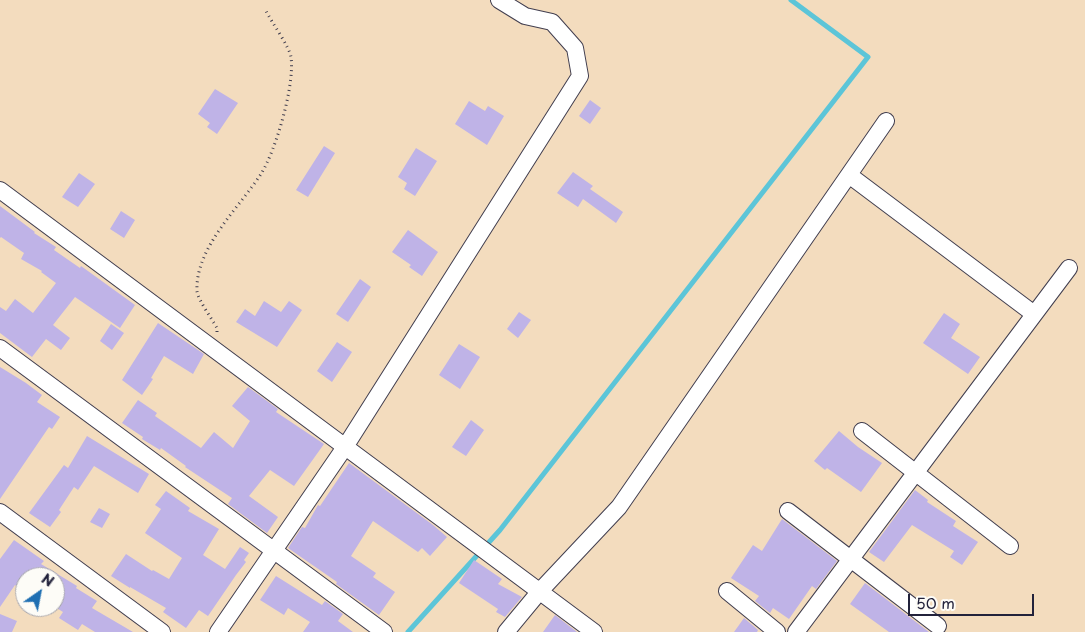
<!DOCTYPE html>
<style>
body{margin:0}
#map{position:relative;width:1085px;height:632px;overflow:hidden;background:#f3dcbe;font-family:"Playpen Sans",sans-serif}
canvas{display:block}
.north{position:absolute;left:15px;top:567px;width:50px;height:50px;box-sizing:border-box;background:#fdfcf7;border:1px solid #a5a5ac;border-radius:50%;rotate:33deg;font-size:14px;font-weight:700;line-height:20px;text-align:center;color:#22223b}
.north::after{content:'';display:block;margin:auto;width:18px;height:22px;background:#1f6fb2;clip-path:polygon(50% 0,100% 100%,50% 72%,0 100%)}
.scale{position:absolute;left:908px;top:594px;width:126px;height:22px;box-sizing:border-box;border:2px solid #22223b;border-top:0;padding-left:6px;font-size:15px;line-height:18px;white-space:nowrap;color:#22223b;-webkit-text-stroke:4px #fdfcf7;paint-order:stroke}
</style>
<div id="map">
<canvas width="1085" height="632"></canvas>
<div class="north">N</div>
<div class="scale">50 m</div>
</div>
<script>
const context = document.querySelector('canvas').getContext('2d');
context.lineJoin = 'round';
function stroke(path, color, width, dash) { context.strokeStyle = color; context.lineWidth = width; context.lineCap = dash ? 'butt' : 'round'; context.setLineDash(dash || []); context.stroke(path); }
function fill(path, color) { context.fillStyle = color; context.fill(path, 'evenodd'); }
stroke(new Path2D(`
 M408,632L500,530L868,57L791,0`), '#5cc5d8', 5);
fill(new Path2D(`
 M215,89L238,103L217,134L207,127L210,123L198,114Z
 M590,100L601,108L590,124L579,116Z
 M469,101L485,111L488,106L504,116L487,145L455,124Z
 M324,146L335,153L308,197L296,190Z
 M416,148L437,161L415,196L404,189L407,183L398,177Z
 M573,172L593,186L590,189L623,212L616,223L583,199L578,207L557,193Z
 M79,173L95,184L78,207L62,197Z
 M0,206L35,232L34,233L56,247L54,250L80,268L81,266L135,305L120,328L75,297L53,325L70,338L61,350L46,339L32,357L0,333V307L6,311L15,299L33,313L56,283L41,272L42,271L21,259L24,253L1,237L0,238Z
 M121,211L135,220L124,238L110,229Z
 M408,230L438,252L422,276L409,267L411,265L392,252Z
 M360,279L371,287L348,322L336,314Z
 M264,301L281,312L289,301L302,310L277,347L236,322L245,309L255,316Z
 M519,312L531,320L518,338L507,329Z
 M944,313L960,324L951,338L980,357L968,374L923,343Z
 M158,323L204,354L193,374L164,356L151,378L153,379L142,395L122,380Z
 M111,324L124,333L112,350L100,341Z
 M337,342L352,352L332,382L317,371Z
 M459,344L480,357L460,389L439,375Z
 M0,367L26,383L42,395L37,402L60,417L52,429L49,427L0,499Z
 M248,387L278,409L276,412L324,444L294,486L270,470L249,496L278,517L267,533L228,504L232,498L185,467L186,466L161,448L160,450L142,439L143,437L122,423L138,400L157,413L155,416L201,448L214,432L233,448L250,421L232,406Z
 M471,420L484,430L466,456L452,447Z
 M839,431L858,447L882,463L861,492L827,468L825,470L814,461Z
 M87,436L149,474L138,493L94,466L78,490L74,487L59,510L61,512L50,527L29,513L64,465L68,468Z
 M349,463L433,525L447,537L430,556L422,548L418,552L373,521L351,556L376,573L373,577L395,592L379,615L336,584L337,582L288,548L302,527L305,528L318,505L320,506Z
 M915,490L928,500L927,502L956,521L953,526L978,542L962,565L950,557L954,551L912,525L884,562L869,552Z
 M166,491L190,508L188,511L219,529L203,555L225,569L240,547L249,553L244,560L246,562L236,575L208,616L199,610L186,628L163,612L166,608L130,587V588L111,576L126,554L152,571L153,570L169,579L182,558L145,533L161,509L155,505Z
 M99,508L110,514L102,528L90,522Z
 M782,519L837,561L816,589L812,586L789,619L773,608L770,613L755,601L759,596L731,578L753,545L762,551Z
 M14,540L44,561L41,564L77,586L76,588L97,601L92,608L133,632H95L82,624L78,630L59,618L63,612L55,607V577H25V591L15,585L0,607V559Z
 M474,560L502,579L498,584L522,597L505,617L496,612L498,609L459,583Z
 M276,576L322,605L325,601L343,614L338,621L353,632H303L310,622L288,608L284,615L260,600Z
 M865,583L929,632H889L850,604Z
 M0,614L17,621L12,632H0Z
 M555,615L577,632H543Z
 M744,618L758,630L757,632H734Z`), '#bfb3e7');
const street = new Path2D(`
 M849,175L1034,314
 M0,190L594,632
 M0,348L384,632
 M862,431L1010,546
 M788,511L938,626
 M0,512L162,632
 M727,591L777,632
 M218,632L345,447L580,76L575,48L552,22L525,16L499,0
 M506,632L540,591L619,507L886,121
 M796,632L1069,268`);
stroke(street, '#413e4f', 18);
stroke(new Path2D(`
 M217,332V328C212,319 198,300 197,291C195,248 239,208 261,174C276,150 295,85 291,57C290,48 271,21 266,11`), '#413e4f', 3, [1, 4]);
stroke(street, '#fff', 16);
</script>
